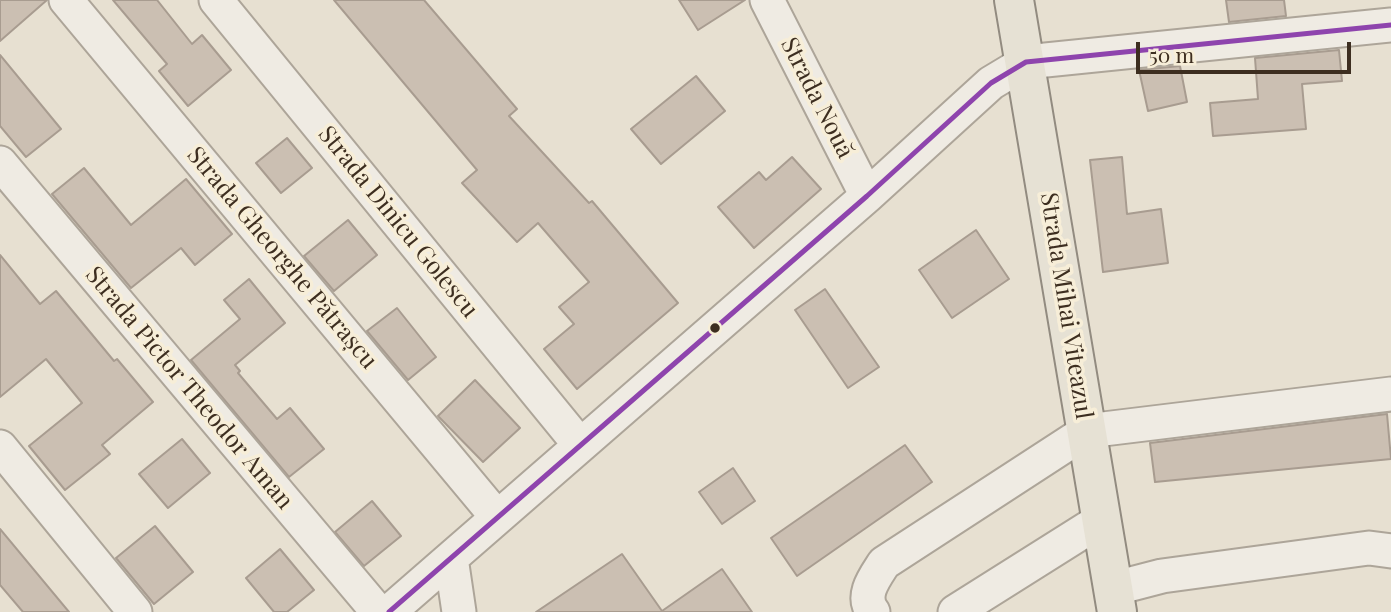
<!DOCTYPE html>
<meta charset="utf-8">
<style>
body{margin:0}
#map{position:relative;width:1391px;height:612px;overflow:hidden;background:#e7e0d1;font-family:"Playfair Display",serif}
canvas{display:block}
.scale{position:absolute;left:1136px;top:42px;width:215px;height:32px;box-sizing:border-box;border:4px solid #3d2e20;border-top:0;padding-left:9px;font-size:21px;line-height:24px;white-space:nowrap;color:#3d2e20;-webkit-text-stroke:5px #f7eed8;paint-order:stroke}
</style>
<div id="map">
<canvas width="1391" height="612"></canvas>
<div class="scale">50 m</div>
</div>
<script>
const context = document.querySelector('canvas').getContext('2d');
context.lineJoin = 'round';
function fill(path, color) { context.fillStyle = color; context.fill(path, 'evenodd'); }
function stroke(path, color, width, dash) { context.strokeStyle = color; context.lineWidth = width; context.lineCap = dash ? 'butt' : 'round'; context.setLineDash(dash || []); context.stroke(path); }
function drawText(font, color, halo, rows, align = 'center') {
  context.font = font + ' "Playfair Display",serif'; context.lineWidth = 7; context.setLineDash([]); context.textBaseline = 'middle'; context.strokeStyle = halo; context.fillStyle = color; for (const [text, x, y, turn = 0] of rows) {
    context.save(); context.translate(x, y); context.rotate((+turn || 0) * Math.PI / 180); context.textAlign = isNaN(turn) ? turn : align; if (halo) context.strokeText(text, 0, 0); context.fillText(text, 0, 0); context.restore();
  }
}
const building = new Path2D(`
 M0,0H47L0,41Z
 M113,0H157L192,44L202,35L231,70L188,106L159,71L167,64Z
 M334,0H424L517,109L509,116L589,203L592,201L678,303L577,389L544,349L574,324L559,307L589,282L538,223L517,242L462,183L477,170Z
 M679,0H745L698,30Z
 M1226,0H1284L1286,16L1229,22Z
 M1339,50L1342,81L1302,84L1306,129L1213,136L1210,103L1258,99L1255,58Z
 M0,55L61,129L26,157L0,126Z
 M1180,66L1187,102L1148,111L1139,70Z
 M696,76L725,111L661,164L631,129Z
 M287,138L312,168L281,193L256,163Z
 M792,157L821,189L754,248L718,207L759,172L766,180Z
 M1122,157L1127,214L1161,209L1168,263L1103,272L1090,160Z
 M84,168L131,225L186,179L232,234L195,265L181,248L131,288L52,194Z
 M348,220L377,255L334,291L304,256Z
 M976,230L1009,279L952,318L919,270Z
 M0,255L40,304L56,291L114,361L117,359L153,402L102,445L110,454L65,490L29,446L82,403L46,359L0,397Z
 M249,279L285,323L235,365L240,371L238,373L277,419L290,408L324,449L289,477L191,360L240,319L224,300Z
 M825,289L879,367L848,388L795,310Z
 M397,308L436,357L408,380L367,331Z
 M475,380L520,428L483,462L438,416Z
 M1387,414L1391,459L1155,482L1150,443Z
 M182,439L210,473L168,508L139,474Z
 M905,445L932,482L797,576L771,538Z
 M733,468L755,501L722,524L699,492Z
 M372,501L401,536L364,566L335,532Z
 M155,526L193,572L154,604L116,558Z
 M0,529L69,612H23L0,585Z
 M280,549L314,590L287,612H274L246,578Z
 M622,554L662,611L722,569L752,612H536Z`);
fill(building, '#cbbfb2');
stroke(building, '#a89c90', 2);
const minor = new Path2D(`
 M66,0L497,517
 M216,0L580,445
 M767,0L867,196
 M0,163L378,612
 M0,447L135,612
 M451,558L459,612
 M1112,589L1162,576L1369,548L1391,551
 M389,612L867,196L991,83L1026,62L1391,25
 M873,612C860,596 875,577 884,563L1087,431L1391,394
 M955,612L1101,520`);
const major = new Path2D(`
 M1014,0L1117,612`);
stroke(minor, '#ada599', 37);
stroke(major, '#928b80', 42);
stroke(minor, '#efebe3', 33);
stroke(major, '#e6e1d4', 38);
stroke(new Path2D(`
 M389,612L867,196L991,83L1026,62L1391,25`), '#8e44ad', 5);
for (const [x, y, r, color] of [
 [715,328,6,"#3d2e20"]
]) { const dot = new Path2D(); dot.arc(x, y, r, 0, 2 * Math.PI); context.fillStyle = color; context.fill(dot); stroke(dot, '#f7eed8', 2.5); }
drawText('24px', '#3d2e20', '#f7eed8', [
 ["Strada Nouă",817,98,63],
 ["Strada Dinicu Golescu",398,222,51],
 ["Strada Gheorghe Pătrașcu",282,258,50],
 ["Strada Mihai Viteazul",1066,306,81],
 ["Strada Pictor Theodor Aman",189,388,50]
]);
</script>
